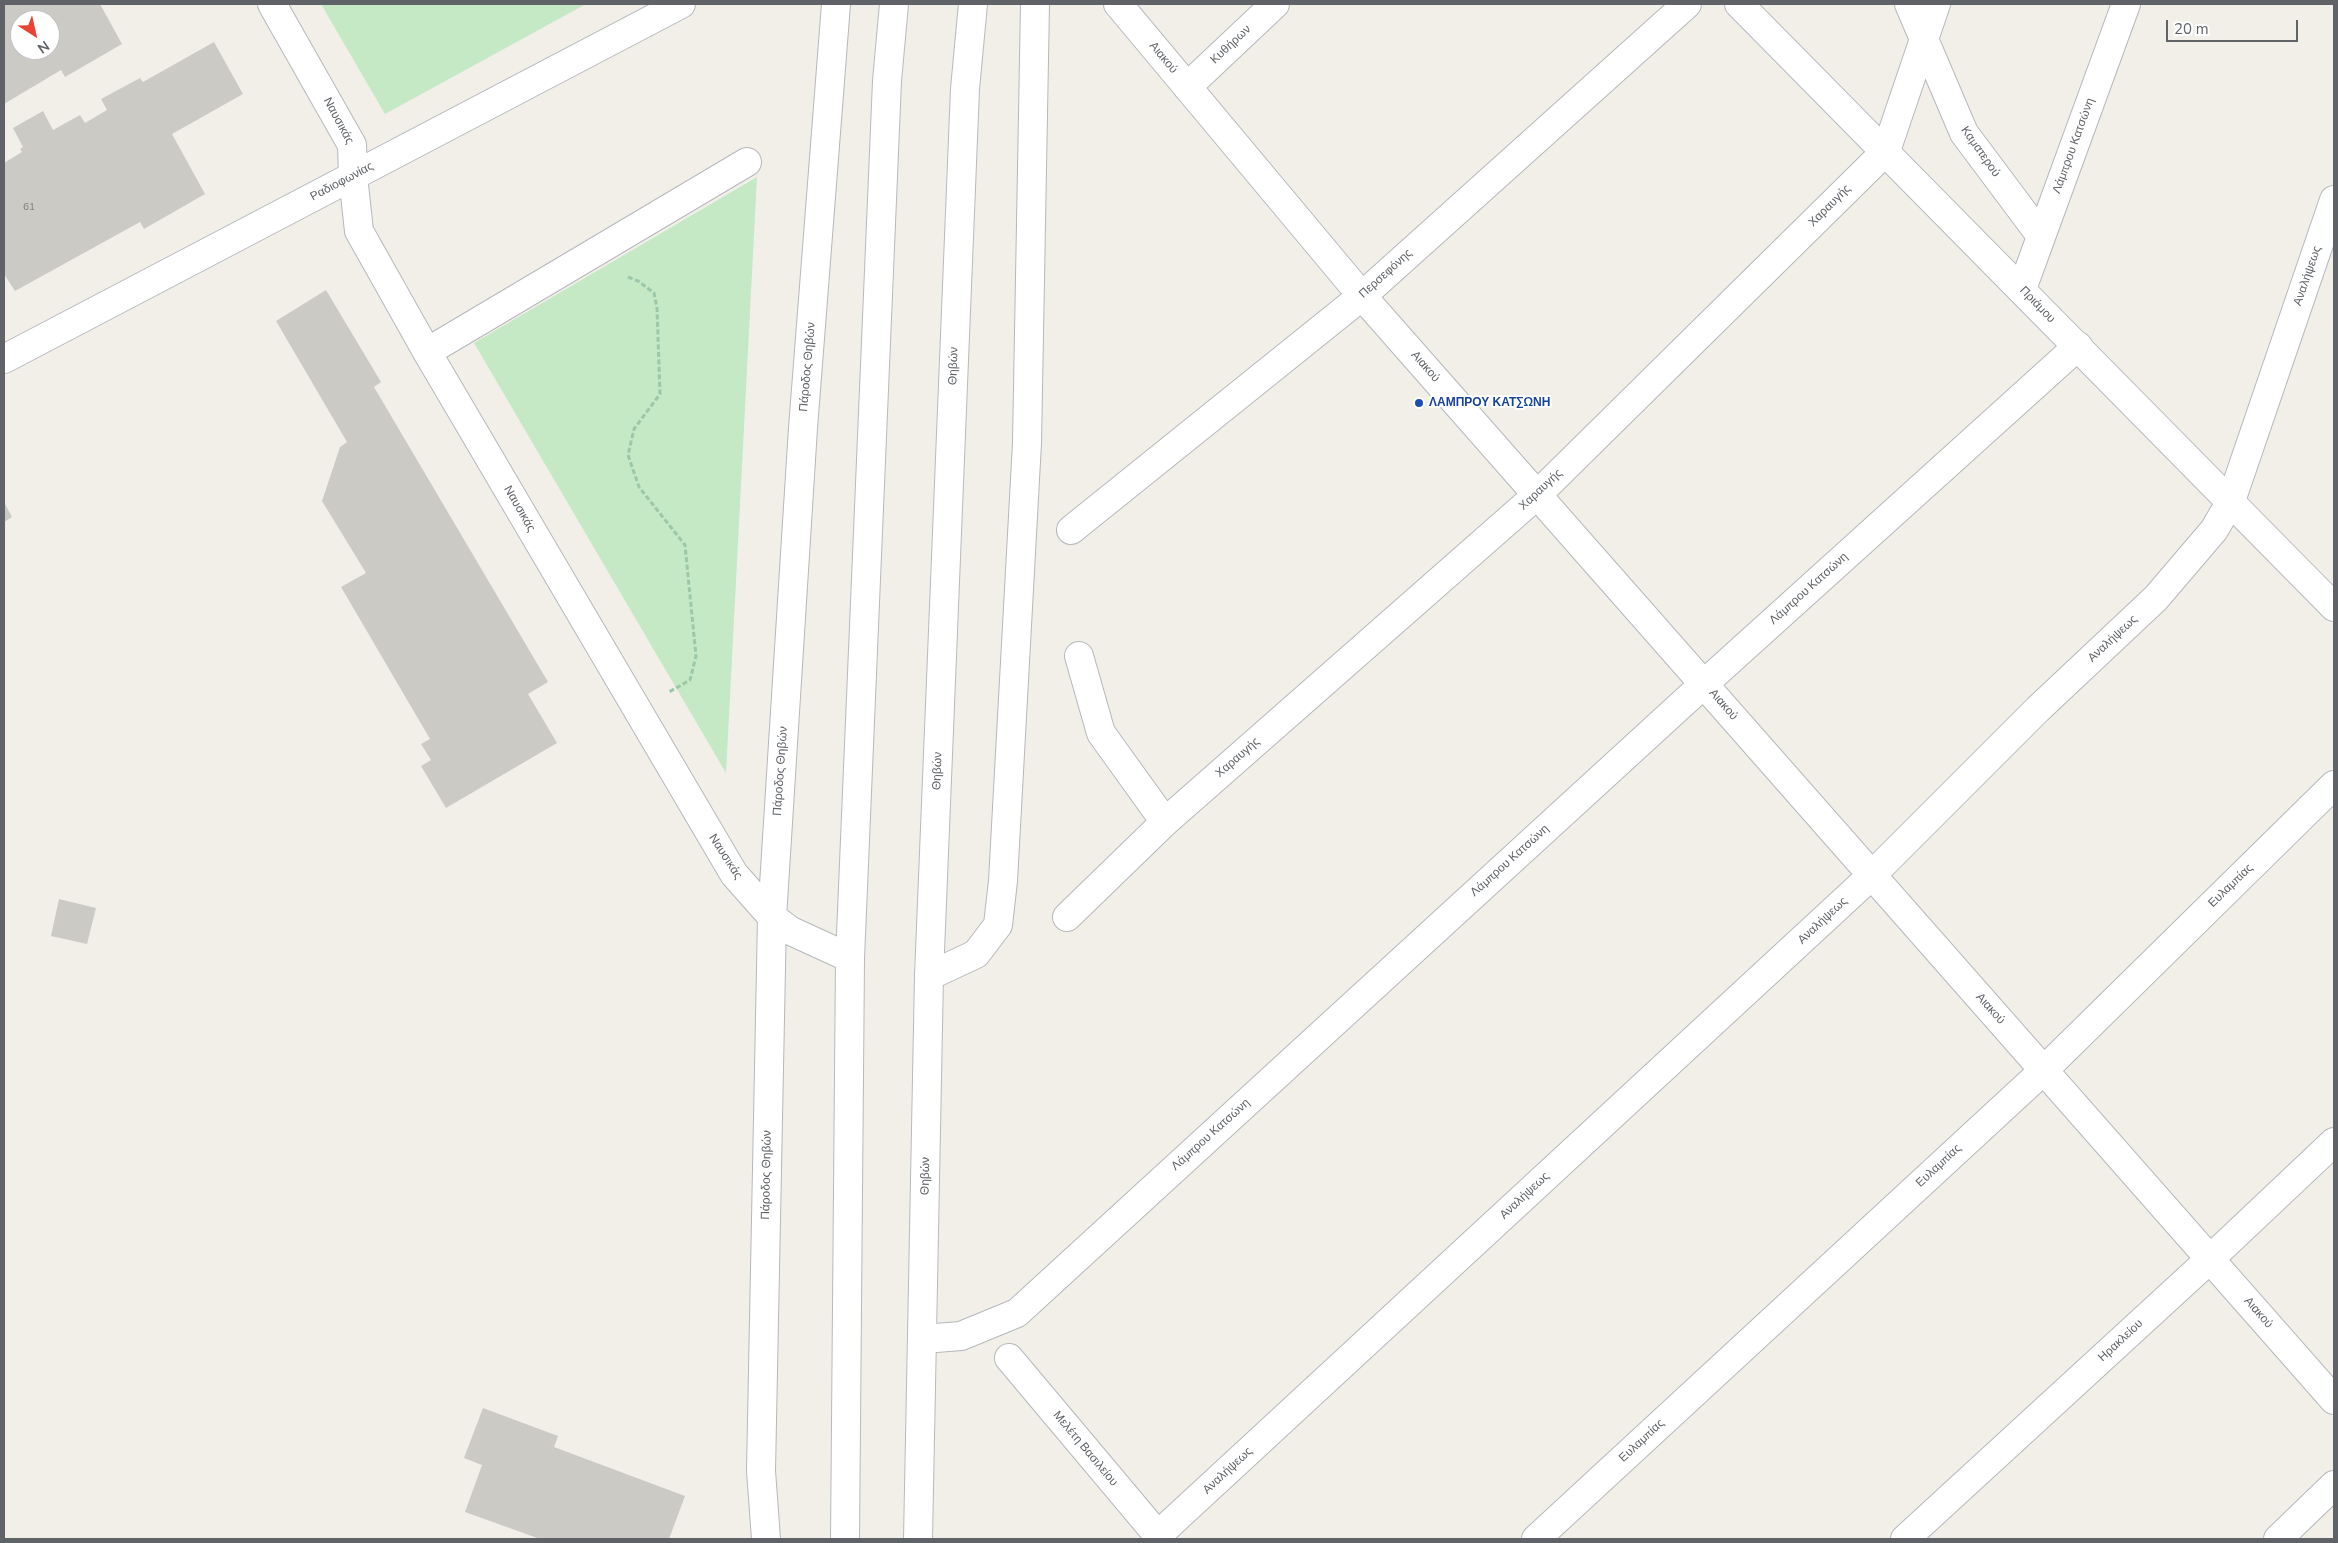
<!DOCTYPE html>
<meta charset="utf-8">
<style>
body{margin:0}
#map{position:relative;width:2338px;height:1543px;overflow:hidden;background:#f1efe8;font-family:"Nunito Sans",sans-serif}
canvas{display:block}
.frame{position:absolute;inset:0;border:5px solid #5f6368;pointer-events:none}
.north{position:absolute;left:10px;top:10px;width:50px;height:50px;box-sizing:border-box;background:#fff;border:1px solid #bfc1c3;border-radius:50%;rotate:145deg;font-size:14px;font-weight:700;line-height:20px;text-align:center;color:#5f6368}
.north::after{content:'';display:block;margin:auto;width:18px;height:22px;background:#ea4335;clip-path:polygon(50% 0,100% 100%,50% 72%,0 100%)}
.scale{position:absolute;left:2166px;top:20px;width:132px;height:22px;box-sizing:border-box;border:2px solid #5f6368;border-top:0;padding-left:6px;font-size:15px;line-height:18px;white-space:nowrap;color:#5f6368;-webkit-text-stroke:4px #fff;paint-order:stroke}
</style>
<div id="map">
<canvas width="2338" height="1543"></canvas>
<div class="frame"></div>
<div class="north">N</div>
<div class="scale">20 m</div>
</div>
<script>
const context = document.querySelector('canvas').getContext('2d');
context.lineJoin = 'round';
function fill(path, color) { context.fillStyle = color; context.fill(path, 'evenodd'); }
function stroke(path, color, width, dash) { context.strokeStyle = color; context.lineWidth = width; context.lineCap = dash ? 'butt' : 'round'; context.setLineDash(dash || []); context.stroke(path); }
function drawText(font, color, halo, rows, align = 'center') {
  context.font = font + ' "Nunito Sans",sans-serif'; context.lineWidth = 4; context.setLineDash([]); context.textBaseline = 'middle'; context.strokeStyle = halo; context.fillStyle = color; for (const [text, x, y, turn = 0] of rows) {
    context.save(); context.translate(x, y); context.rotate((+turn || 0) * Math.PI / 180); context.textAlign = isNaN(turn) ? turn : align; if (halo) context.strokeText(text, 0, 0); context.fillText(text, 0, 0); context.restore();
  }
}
fill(new Path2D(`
 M321,4H586L385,114Z
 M757,177L726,773L474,343Z`), '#c5e8c5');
fill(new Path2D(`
 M4,4H100L122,44L65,77L61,70L4,104ZM20,20H50V50H20Z
 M214,42L243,94L172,134L205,194L144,229L140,222L15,291L4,274V163L22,152L20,149L23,147L13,128L43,111L53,130L80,115L85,123L107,110L101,99L140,78L143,82Z
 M326,290L381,382L374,387L548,682L528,694L557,743L446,808L421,766L431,760L421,744L430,739L341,587L366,573L322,501L340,447L347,442L276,321Z
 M4,502L12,517L4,522Z
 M59,899L96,908L87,944L51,936Z
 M483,1408L558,1436L554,1447L685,1496L669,1539H540L465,1512L482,1465L464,1458Z`), '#cccac5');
const street = new Path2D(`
 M272,4L352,145L353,176L359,231L427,352L734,874L772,917L791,931L850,958
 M1118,4L1362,296L2334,1400
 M1909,4L1964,133L2041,236
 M1187,87L1275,4
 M2022,289L2126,4
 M427,352L747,162
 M1071,530L1362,296L1687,4
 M1079,656L1101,733L1165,822
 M1067,917L1165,822L1537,495L1886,151L1936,4
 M929,976L976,954L998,925L1003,881L1027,443L1035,4
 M923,1339L961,1336L1017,1313L1705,683L2078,346
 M1009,1358L1161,1539
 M766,1539L761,1471L772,917L803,428L836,4
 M1160,1539L1158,1535L1871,876L2038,709L2156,598L2214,530L2231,501L2334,200
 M1536,1539L2044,1070L2334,785
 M1905,1539L2210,1259L2334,1142
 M2278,1539L2334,1485`);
const secondary = new Path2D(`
 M1739,4L2334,607
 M4,359L681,4
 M845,1539L850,958L887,81L894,4
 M918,1539L929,976L965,89L973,4`);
stroke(street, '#b5b8bc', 30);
stroke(secondary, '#b6babf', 30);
stroke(new Path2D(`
 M628,277L638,281L654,293L657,308L660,394L634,429L628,455L639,487L685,545L696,656L690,680L669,692`), '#9cc7a9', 3, [5, 2.5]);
stroke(street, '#fff', 28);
stroke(secondary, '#fff', 28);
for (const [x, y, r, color] of [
 [1419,403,5,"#1a4fb4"]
]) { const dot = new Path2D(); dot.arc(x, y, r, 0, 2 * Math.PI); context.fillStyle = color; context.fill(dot); stroke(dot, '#fff', 2); }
drawText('10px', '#7a7d7f', null, [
 ["61",29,208]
]);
drawText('12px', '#5f6368', '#fff', [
 ["Κυθήρων",1231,45,-43],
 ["Αιακού",1163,58,50],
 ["Ναυσικάς",338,121,62],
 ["Λάμπρου Κατσώνη",2074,146,-70],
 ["Καματερού",1980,152,55],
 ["Ραδιοφωνίας",342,182,-28],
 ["Χαραυγής",1830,206,-45],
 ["Περσεφόνης",1386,274,-42],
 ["Αναλήψεως",2308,276,-71],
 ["Πριάμου",2037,305,46],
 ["Θηβών",954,366,-88],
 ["Πάροδος Θηβών",808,367,-85],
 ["Αιακού",1425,367,49],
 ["Χαραυγής",1541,490,-43],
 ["Ναυσικάς",519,509,60],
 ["Λάμπρου Κατσώνη",1809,589,-42],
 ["Αναλήψεως",2113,639,-43],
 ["Αιακού",1723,705,49],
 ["Χαραυγής",1238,758,-41],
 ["Πάροδος Θηβών",781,771,-86],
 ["Θηβών",938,771,-88],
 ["Ναυσικάς",725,857,57],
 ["Λάμπρου Κατσώνη",1510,861,-42],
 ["Ευλαμπίας",2231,886,-44],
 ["Αναλήψεως",1823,921,-43],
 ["Αιακού",1990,1009,48],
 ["Λάμπρου Κατσώνη",1211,1135,-42],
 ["Ευλαμπίας",1939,1166,-43],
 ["Πάροδος Θηβών",767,1175,-89],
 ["Θηβών",926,1176,-89],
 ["Αναλήψεως",1525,1196,-43],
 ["Αιακού",2258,1313,49],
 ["Ηρακλείου",2121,1341,-43],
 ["Ευλαμπίας",1642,1441,-43],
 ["Μελέτη Βασιλείου",1085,1449,50],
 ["Αναλήψεως",1228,1471,-43]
]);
drawText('bold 12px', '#164399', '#fff', [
 ["ΛΑΜΠΡΟΥ ΚΑΤΣΩΝΗ",1429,403]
], 'left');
</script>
